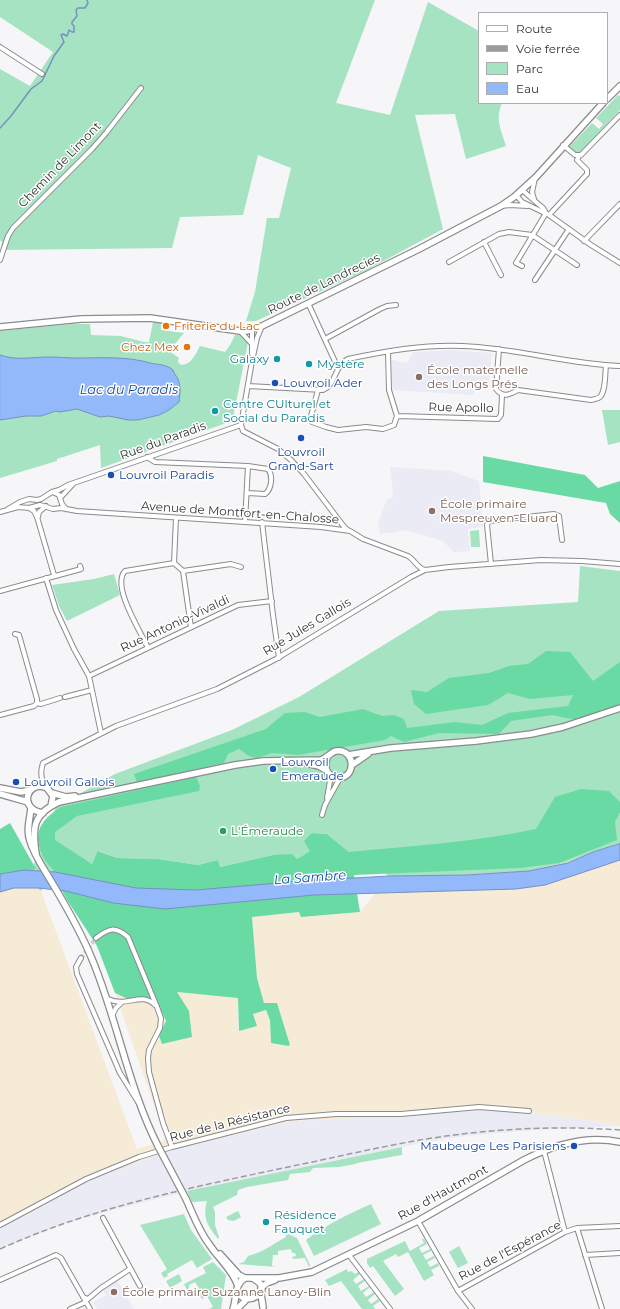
<!DOCTYPE html>
<meta charset="utf-8">
<style>
body{margin:0}
#map{position:relative;width:620px;height:1309px;overflow:hidden;background:#f6f6f8;font-family:Montserrat,sans-serif}
canvas{display:block}
.legend{position:absolute;left:478px;top:12px;width:130px;height:92px;box-sizing:border-box;background:#fff;border:1px solid #adadae;margin:0;padding:5px 7px;list-style:none;font-size:12px;color:#333334}
.legend li{display:flex;align-items:center;gap:8px;height:20px}
.legend b{width:20px;border:1px solid #adadae}
</style>
<div id="map">
<canvas width="620" height="1309"></canvas>
<ul class="legend">
<li><b style="height:5px;background:#fff"></b>Route</li>
<li><b style="height:5px;background:#9b9b9d"></b>Voie ferrée</li>
<li><b style="height:11px;background:#a5e3c2"></b>Parc</li>
<li><b style="height:11px;background:#93b9fb"></b>Eau</li>
</ul>
</div>
<script>
const context = document.querySelector('canvas').getContext('2d');
context.lineJoin = 'round';
function fill(path, color) { context.fillStyle = color; context.fill(path, 'evenodd'); }
function stroke(path, color, width, dash) { context.strokeStyle = color; context.lineWidth = width; context.lineCap = dash ? 'butt' : 'round'; context.setLineDash(dash || []); context.stroke(path); }
function drawText(font, color, halo, rows, align = 'center') {
  context.font = font + ' Montserrat,sans-serif'; context.lineWidth = 3; context.setLineDash([]); context.textBaseline = 'middle'; context.strokeStyle = halo; context.fillStyle = color; for (const [text, x, y, turn = 0] of rows) {
    context.save(); context.translate(x, y); context.rotate((+turn || 0) * Math.PI / 180); context.textAlign = isNaN(turn) ? turn : align; if (halo) context.strokeText(text, 0, 0); context.fillText(text, 0, 0); context.restore();
  }
}
fill(new Path2D(`
 M452,350L492,353L489,383L479,380L473,395L392,390V360L407,363L413,352Z
 M390,467L451,471L479,481L483,527L468,529L470,551L454,552L443,541L407,530L380,534L378,523L387,499L392,498L393,492Z
 M460,1110H490L532,1113L620,1125V1126L534,1130L464,1136L426,1142L284,1171L205,1187L113,1210L63,1224L0,1249V1227L32,1212L87,1181L168,1151L293,1121L381,1117Z
 M117,1280L134,1309H97L93,1302L106,1295L102,1289Z`), '#eaebf4');
fill(new Path2D(`
 M620,844V1125L532,1113L490,1110H460L381,1117L293,1121L168,1151L87,1181L32,1212L0,1227V885L27,881L41,891L137,1149L163,1141L165,1137L115,993L128,999L155,998L166,1021L159,1036L162,1044L176,992L238,997V1031L253,1014L266,1010L270,1020L271,1043L288,1046L264,1003L257,978L252,916L299,912L301,917L360,912L389,876L467,875L529,871Z`), '#f6ebd6');
fill(new Path2D(`
 M0,0H375L336,103L390,115L428,2L479,31V103H502C495,120 501,129 506,146L466,159L455,114L415,115L443,229L365,271L256,321H246L255,292L267,218H279L291,168L258,155L243,215L180,217L172,248L1,250L2,241H0V69L30,86L53,52L0,17Z
 M618,95L620,96V110L580,153L577,154L569,147L592,123L599,129L603,124L596,118Z
 M153,322L161,323V330L184,333L169,351L179,358L178,362L181,365C192,364 195,355 200,346L225,352L230,345L235,335H240L248,342L233,418L229,422L101,468L100,445L57,459V461L0,478V331L72,324H90L91,335L121,336L144,342H149Z
 M602,410H620V442L608,445Z
 M479,530L480,547H471L470,531Z
 M580,566L620,571V844L593,852L568,862L529,871L467,875L389,876L349,852L327,834L312,833L310,851L297,859L273,855L220,867L218,860L198,865L158,859L117,858L99,851L92,864L65,848L41,891L27,881L56,807L115,774L232,730L299,697L439,611L578,602Z
 M114,574L120,595L67,621L59,606L52,585L94,579Z
 M402,1147V1155L357,1163L356,1164L339,1167L313,1168L310,1172L290,1174L288,1180L247,1187L238,1190L237,1195L213,1207L215,1212V1225L219,1237L218,1239C208,1226 202,1218 207,1201L192,1202L187,1191Z
 M371,1204L381,1224L314,1256L306,1240C325,1225 349,1214 371,1204Z
 M238,1211L241,1217L234,1221L228,1220L226,1217Z
 M184,1214L191,1230L212,1259L197,1268L192,1260L167,1274L168,1276L164,1278L161,1273L167,1269L140,1225Z
 M288,1234L297,1238L310,1265L309,1267L305,1258L293,1259L292,1257L296,1256L295,1253H292L291,1249L278,1251V1255H273L272,1266L276,1267L238,1264L244,1262L248,1256C262,1253 273,1244 286,1237V1235Z
 M422,1239H424L427,1244L419,1248L422,1253L430,1249L431,1251L423,1255L426,1260L434,1256L435,1258L427,1262L430,1267L438,1263L439,1266L431,1270L434,1275L424,1281L408,1252L398,1257L396,1254L383,1261L404,1289L395,1296L373,1266L370,1268L367,1263V1259L405,1241L410,1251L424,1243Z
 M459,1246L468,1263L458,1268L449,1252Z
 M213,1262L226,1275L221,1309H209L213,1307L207,1296L202,1299L197,1289L199,1288L195,1282L189,1285V1289L187,1290L184,1284L206,1273L203,1267Z
 M347,1269L348,1272L351,1271L355,1274L358,1272L360,1274L353,1280L356,1284L364,1279L365,1281L358,1286L361,1291L369,1286L370,1287L363,1293L366,1297L374,1292L375,1294L368,1300L371,1304L378,1299L380,1301L373,1306L375,1309H362L341,1281L329,1286L325,1280Z
 M179,1274L182,1281L170,1288L166,1281Z`), '#a5e3c2');
fill(new Path2D(`
 M483,456L585,475L598,488L620,481V523L610,514L606,503L483,482Z
 M546,651L570,652L593,681L620,662V704L576,720L552,715L511,721L499,734L439,733L404,742L391,736L385,740L298,755L272,753L257,758L249,756L239,749L228,754L224,763L137,782L134,774L266,729L285,713L304,712L320,717L363,709L382,716L394,715L404,719L407,728L455,722L482,725L508,713L568,706L573,695L530,699L508,693L488,705L426,714L414,704L411,690L427,692L449,678L489,673L509,666L528,664Z
 M196,777L200,786L199,791L77,816L55,832V840L92,864L98,851L117,858L158,859L198,865L218,860L220,867L273,855L292,854L297,859L310,851L304,841L312,833L327,834L349,852C411,846 475,842 536,829L555,797L581,789L609,791L620,802V812L615,822L617,840L559,863L520,868L354,875L360,912L301,917L299,912L252,917L257,978L264,1003H277L290,1045L288,1046L271,1043L270,1020L266,1010L253,1014L257,1026L239,1031L238,998L177,992L189,1011L192,1037L162,1044L159,1036L166,1021L155,998L128,999L115,993L97,946L67,900L52,872L53,870C49,865 44,860 42,854C32,832 42,819 61,807Z
 M10,823L36,869L0,877V829Z`), '#6adaa5');
const water = new Path2D(`
 M0,355C16,361 32,357 49,357C58,357 67,358 77,358C101,358 127,356 150,363C159,365 166,364 173,370C174,374 176,375 178,379C181,386 180,395 179,402L169,410L159,415L138,420H128L109,416L100,417L77,409L60,412L56,411L41,416H26L0,420Z
 M620,844V860L545,885L516,889L314,895L165,909L113,903L66,891L38,888H14L0,892V874L24,870L55,872L136,888L196,890L301,881L389,876L467,875L529,871L568,863L593,852Z`);
fill(water, '#93b9fb');
stroke(water, '#7691bf', 1);
stroke(new Path2D(`
 M0,128L11,116L31,89L42,81L54,56L64,42L61,35L63,34L67,36L69,30L72,32H74V26L72,24V22L77,16L76,10L78,8H85L88,3L87,0`), '#7691bf', 1.5);
stroke(new Path2D(`
 M81,958L96,938`), '#cfcfd1', 4, [4, 2]);
const street = new Path2D(`
 M0,47L42,74
 M563,145L575,155H581L620,115
 M522,190L543,208L546,213
 M516,195L522,202L549,215L591,245L620,263
 M534,199L532,192L535,178
 M501,206L510,205L528,206
 M549,215L587,174V170L577,160L579,156
 M584,241L620,204
 M484,242L501,275
 M0,260L8,236L13,228L92,149L106,133L141,88
 M449,262L499,234L509,232L532,235L577,265
 M522,266L516,263L546,213
 M535,280L569,229
 M308,303L338,368
 M240,331L251,343
 M325,339L380,309L387,306L396,305
 M499,349L496,389C503,398 509,395 518,390L591,400C594,399 598,399 600,397C606,391 605,372 606,365
 M252,354V329
 M248,386L323,390C337,384 333,367 348,359C386,351 425,344 463,346C516,348 567,364 620,366
 M318,390L311,416L312,422L326,427L338,430L366,427L383,429L394,425L397,416L389,390L388,352
 M397,416L498,419L501,415L502,395
 M241,425L243,431L278,449L291,460L304,474L345,528L348,530
 M241,425L252,361L257,338L262,326
 M147,457L155,462L248,466L268,469C273,475 272,489 265,494L248,493
 M53,492L59,495L62,504L66,509
 M61,497L73,484
 M29,508L34,511L37,517L54,575
 M8,509L20,502L29,499L37,500L41,499L52,492L59,490L68,485L241,425
 M0,512L18,507L29,508L40,505L53,509L61,508L77,511L321,527L350,531L363,539L408,556C415,560 417,568 425,570
 M38,517L39,512L46,506
 M245,522L248,466
 M262,522L273,615L279,658
 M174,563L183,571L231,564L241,567
 M174,563L176,518
 M491,564L487,525L489,521L554,514L559,516L562,540
 M183,571L191,627
 M46,578L56,610L74,649L89,676L101,733
 M0,591L81,569L80,566
 M148,648C141,632 111,586 125,571L174,563
 M89,676L238,605L272,601
 M65,697L92,690
 M37,703L41,704L60,698
 M0,715L34,706L37,703V699L19,635L15,634
 M47,788C41,781 40,772 43,763L116,726L217,689L276,659L411,577L425,570L449,567L541,560L582,561L620,564
 M327,798L330,781V774
 M322,815L325,805L340,778
 M96,938C109,928 115,926 128,937L157,1007L161,1018L160,1028L149,1050L148,1058L149,1072L163,1123L172,1147
 M81,958L76,967L77,974L120,1073L138,1102
 M108,999C127,1008 141,991 155,1005
 M112,1016L116,1008L121,1003
 M544,1151L565,1232
 M103,1218L140,1286
 M418,1221L458,1291L472,1309
 M0,1225L86,1179L139,1157L172,1147L286,1118L336,1114H401L479,1107L529,1111
 M577,1228L602,1309
 M349,1255L390,1309
 M585,1255L620,1253
 M0,1280L56,1255L61,1258L90,1309
 M458,1291L565,1232L577,1228L620,1226
 M83,1297L88,1299L101,1288L130,1269
 M70,1309L86,1302`);
const secondary = new Path2D(`
 M607,99L620,86
 M0,327L81,319L150,318L240,331H247L262,326L419,249L501,206L514,197L536,177L603,103
 M348,755L391,748L476,741L531,734L563,727L620,708
 M306,763L319,766L326,770
 M352,765L368,754
 M0,788L21,792L31,790
 M52,793L66,797L75,796
 M0,794L28,802
 M31,808C30,819 26,830 30,841C34,855 44,869 51,881C66,906 81,932 92,959C118,1021 128,1088 159,1148
 M43,813C17,809 27,779 47,788L53,796L51,806
 M36,854C32,827 33,814 59,802L235,765L263,761L321,760C327,758 331,752 336,751C357,748 356,782 336,777C333,777 330,775 328,773C325,768 325,763 327,758
 M186,1199C193,1214 199,1231 209,1244C218,1258 233,1270 238,1286
 M220,1254L239,1275L245,1278
 M261,1288L267,1283L275,1280
 M237,1291C244,1309 277,1291 254,1279
 M261,1294L263,1307
 M233,1309C237,1298 234,1284 245,1278H279L312,1272L418,1221L524,1160C553,1145 587,1135 620,1142
 M237,1309L245,1301`);
stroke(street, '#8b8b8d', 6);
stroke(secondary, '#8b8b8d', 8);
stroke(street, '#fff', 4);
stroke(secondary, '#fff', 5.5);
stroke(new Path2D(`
 M0,1249C93,1207 189,1188 288,1167C343,1156 398,1142 454,1135C509,1128 565,1126 620,1130`), '#9b9b9d', 1.5, [6, 3]);
const secondaryBridge = new Path2D(`
 M159,1148L186,1199`);
stroke(secondaryBridge, '#8b8b8d', 8, []);
stroke(secondaryBridge, '#fff', 5.5);
for (const [x, y, r, color] of [
 [166,326,4,"#e8710a"],
 [187,347,4,"#e8710a"],
 [277,359,4,"#0f9aa8"],
 [309,364,4,"#0f9aa8"],
 [419,377,4,"#8d6e63"],
 [275,383,4,"#1a4fb4"],
 [215,411,4,"#0f9aa8"],
 [301,438,4,"#1a4fb4"],
 [111,475,4,"#1a4fb4"],
 [432,511,4,"#8d6e63"],
 [273,769,4,"#1a4fb4"],
 [16,782,4,"#1a4fb4"],
 [223,831,4,"#2e9e5b"],
 [574,1146,4,"#1a4fb4"],
 [266,1222,4,"#0f9aa8"],
 [114,1292,4,"#8d6e63"]
]) { const dot = new Path2D(); dot.arc(x, y, r, 0, 2 * Math.PI); context.fillStyle = color; context.fill(dot); stroke(dot, '#fff', 1.5); }
drawText('12px', '#333334', '#fff', [
 ["Chemin de Limont",60,165,-46],
 ["Route de Landrecies",324,284,-26],
 ["Rue Apollo",461,408,1],
 ["Rue du Paradis",163,441,-20],
 ["Avenue de Montfort-en-Chalosse",240,513,4],
 ["Rue Antonio-Vivaldi",175,624,-25],
 ["Rue Jules Gallois",307,627,-31],
 ["Rue de la Résistance",230,1123,-14],
 ["Rue d'Hautmont",443,1193,-29],
 ["Rue de l'Espérance",510,1251,-28]
]);
drawText('12px', '#c56008', '#fff', [
 ["Friterie du Lac",174,326],
 ["Chez Mex",179,347,"right"]
], 'left');
drawText('12px', '#0d838f', '#fff', [
 ["Galaxy",269,359,"right"],
 ["Mystère",317,364],
 ["Centre CUlturel et",223,404],
 ["Social du Paradis",223,418],
 ["Résidence",274,1215],
 ["Fauquet",274,1229]
], 'left');
drawText('12px', '#785e54', '#fff', [
 ["École maternelle",427,370],
 ["des Longs Prés",427,384],
 ["École primaire",440,504],
 ["Mespreuven-Eluard",440,518],
 ["École primaire Suzanne Lanoy-Blin",122,1292]
], 'left');
drawText('12px', '#164399', '#fff', [
 ["Louvroil Ader",283,383],
 ["Louvroil",301,452,"center"],
 ["Grand-Sart",301,466,"center"],
 ["Louvroil Paradis",119,475],
 ["Louvroil",281,762],
 ["Emeraude",281,776],
 ["Louvroil Gallois",24,782],
 ["Maubeuge Les Parisiens",566,1146,"right"]
], 'left');
drawText('12px', '#27864d', '#fff', [
 ["L'Émeraude",231,831]
], 'left');
drawText('italic 13px', '#1348a5', '#fff', [
 ["Lac du Paradis",129,390],
 ["La Sambre",310,878,-4]
]);
</script>
